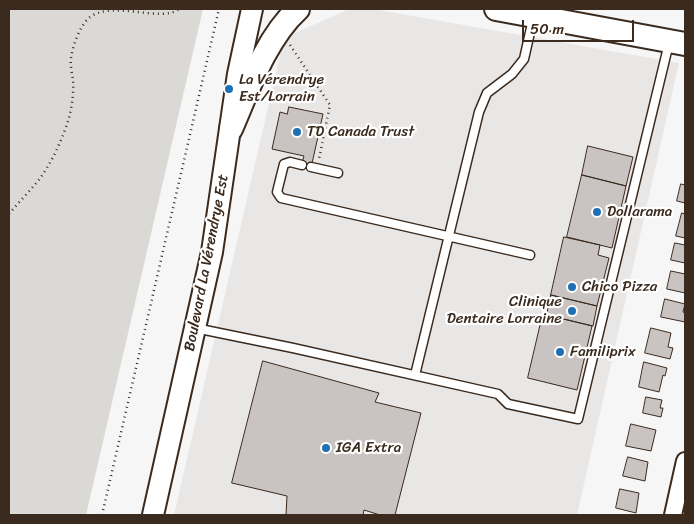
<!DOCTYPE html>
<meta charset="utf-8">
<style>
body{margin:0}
#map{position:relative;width:694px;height:524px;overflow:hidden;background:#f7f6f6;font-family:Sriracha,sans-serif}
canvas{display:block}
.frame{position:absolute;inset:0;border:10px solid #3b2a1e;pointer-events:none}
.scale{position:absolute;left:522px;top:20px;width:112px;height:22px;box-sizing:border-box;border:2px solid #3b2a1e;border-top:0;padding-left:6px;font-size:15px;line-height:18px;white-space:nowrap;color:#3b2a1e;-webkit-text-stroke:4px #fff;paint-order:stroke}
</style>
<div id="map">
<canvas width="694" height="524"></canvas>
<div class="frame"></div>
<div class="scale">50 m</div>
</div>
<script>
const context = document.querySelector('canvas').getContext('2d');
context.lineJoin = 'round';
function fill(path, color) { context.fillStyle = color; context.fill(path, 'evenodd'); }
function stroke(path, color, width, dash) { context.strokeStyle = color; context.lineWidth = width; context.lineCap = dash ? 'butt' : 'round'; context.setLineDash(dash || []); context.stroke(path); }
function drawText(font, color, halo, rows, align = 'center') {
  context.font = font + ' Sriracha,sans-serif'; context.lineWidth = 4.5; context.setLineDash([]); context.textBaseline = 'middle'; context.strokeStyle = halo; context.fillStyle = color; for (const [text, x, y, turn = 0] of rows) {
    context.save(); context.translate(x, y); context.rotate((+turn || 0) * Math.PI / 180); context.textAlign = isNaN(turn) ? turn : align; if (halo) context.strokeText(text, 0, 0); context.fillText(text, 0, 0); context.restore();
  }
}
fill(new Path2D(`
 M349,9H373L679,63L577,515H174L284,38Z`), '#e9e7e6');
fill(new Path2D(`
 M9,9H203L86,515H9Z`), '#dbd9d6');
const building = new Path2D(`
 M289,107L323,114L311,168L301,166L304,156L272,149L280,112L287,114Z
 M588,146L633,157L626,186L582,175Z
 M582,175L626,186L612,248L567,237Z
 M681,184L685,185V203L677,201Z
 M682,213L685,214V238L676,236Z
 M564,237L600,245L598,255L609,258L597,306L551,295Z
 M675,243L685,245V263L671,260Z
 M671,271L685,274V293L667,289Z
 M551,295L597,306L593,326L547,315Z
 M665,299L685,304L683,312L685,313V322L661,317Z
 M543,314L592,326L577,390L528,378Z
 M651,328L671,333L668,347L673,348L670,359L645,353Z
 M263,361L379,393L375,402L421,413L395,515H380L364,510L363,515H286L287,496L232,483Z
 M644,362L667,368L665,376L663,375L659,392L639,387Z
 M646,397L662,400L660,408H663L661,417L643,413Z
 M631,424L656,430L651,451L626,446Z
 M628,457L648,462L645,481L623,476Z
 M620,489L639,493L636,513L616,508Z`);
fill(building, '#c9c3c1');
stroke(building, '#3b2a1e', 1);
const service = new Path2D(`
 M302,165L290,162L284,164L277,192L281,198L530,255
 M311,167L338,173
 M195,328L293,348L498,394L508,404L578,419L669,43
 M415,375L479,112L487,93L512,74L524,59L533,19`);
const minor = new Path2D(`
 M673,515L685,461`);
const tertiary = new Path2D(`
 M153,515L212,252L238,74L252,9`);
const secondary = new Path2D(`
 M496,9L685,44
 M231,129C248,90 266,38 298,9`);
stroke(service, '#3b2a1e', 11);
stroke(minor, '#3b2a1e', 20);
stroke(tertiary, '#3b2a1e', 24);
stroke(secondary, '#3b2a1e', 26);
stroke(new Path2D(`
 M290,45L330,105L319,159
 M9,214C18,203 28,193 37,182C51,165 62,140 69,118C72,106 74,92 73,80C72,73 70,65 71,58C73,45 80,25 90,17C114,0 161,23 179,9
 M102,515L219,9`), '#3b2a1e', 2.5, [1, 4]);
stroke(service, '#fff', 8);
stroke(minor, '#fff', 16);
stroke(tertiary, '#fff', 20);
stroke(secondary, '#fff', 22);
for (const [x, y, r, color] of [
 [229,89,5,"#1f6fb2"],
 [297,132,5,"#1f6fb2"],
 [597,212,5,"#1f6fb2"],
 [572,287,5,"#1f6fb2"],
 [572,311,5,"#1f6fb2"],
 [560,352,5,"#1f6fb2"],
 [326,448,5,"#1f6fb2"]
]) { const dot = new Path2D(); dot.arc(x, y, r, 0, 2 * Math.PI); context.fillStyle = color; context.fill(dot); stroke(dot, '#fff', 2); }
drawText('15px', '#3b2a1e', '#fff', [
 ["La Vérendrye",239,80],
 ["Est/Lorrain",239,97],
 ["TD Canada Trust",307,132],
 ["Dollarama",607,212],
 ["Chico Pizza",582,287],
 ["Clinique",562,302,"right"],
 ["Dentaire Lorraine",562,319,"right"],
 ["Familiprix",570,352],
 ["IGA Extra",336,448]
], 'left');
drawText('15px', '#3b2a1e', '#fff', [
 ["Boulevard La Vérendrye Est",207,263,-79]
]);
</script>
